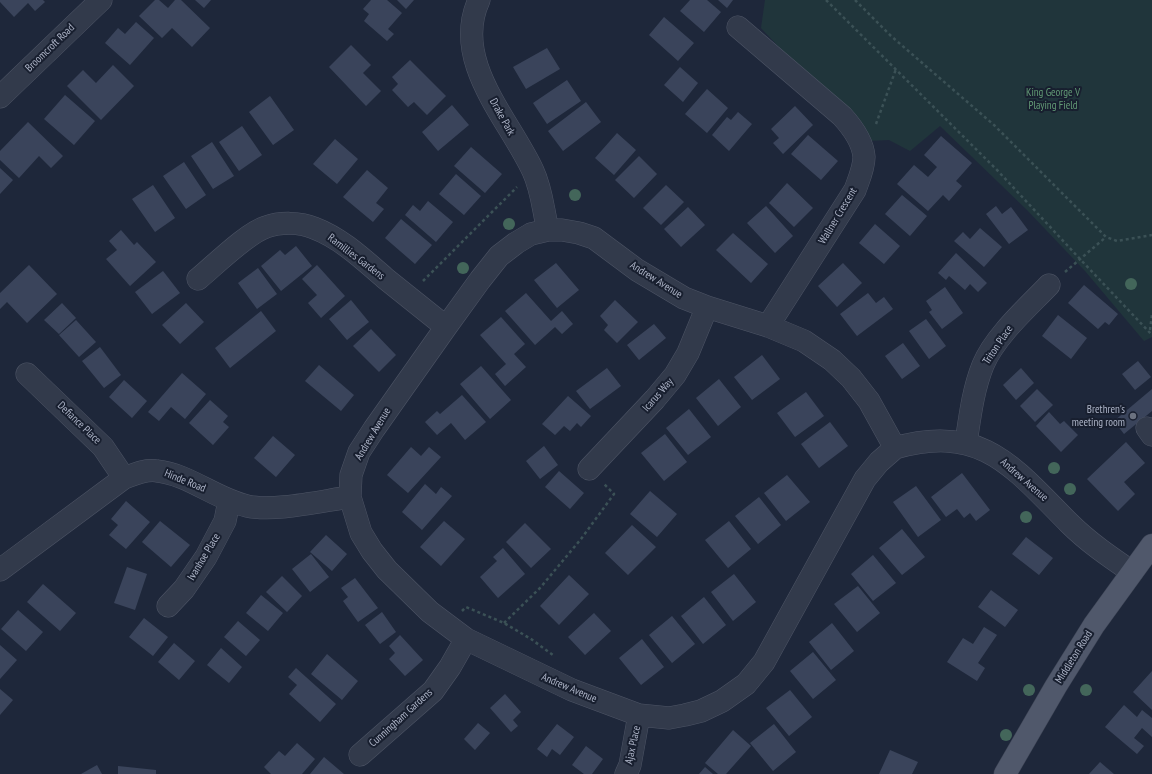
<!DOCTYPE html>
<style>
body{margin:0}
canvas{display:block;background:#1e273a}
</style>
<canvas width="1152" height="774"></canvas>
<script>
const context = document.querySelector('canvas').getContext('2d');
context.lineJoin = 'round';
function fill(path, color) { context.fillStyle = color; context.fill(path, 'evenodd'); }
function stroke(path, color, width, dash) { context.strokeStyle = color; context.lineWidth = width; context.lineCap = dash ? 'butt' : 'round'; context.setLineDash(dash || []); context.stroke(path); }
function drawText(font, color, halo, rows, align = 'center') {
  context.font = font + ' "PT Sans Narrow",sans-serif'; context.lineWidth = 4; context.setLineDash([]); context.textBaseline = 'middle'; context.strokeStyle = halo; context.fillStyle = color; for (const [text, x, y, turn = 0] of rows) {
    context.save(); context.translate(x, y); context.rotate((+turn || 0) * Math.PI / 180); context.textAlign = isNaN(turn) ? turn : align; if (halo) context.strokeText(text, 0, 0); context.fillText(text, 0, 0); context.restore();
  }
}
fill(new Path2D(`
 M765,0H1152V337L1144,341L1085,271L1027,210L940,126L910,151L889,140L867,141L761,28Z`), '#20353b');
fill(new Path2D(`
 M0,0H43L45,2L35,11L28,3L14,17L0,2Z
 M155,0H159L168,8L175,0H181L210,28L192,47L172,28L162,38L139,16Z
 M195,0H211L204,8Z
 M371,0H387L402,13L388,29L394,34L387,41L364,21L369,14L363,9Z
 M397,0H414L406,9Z
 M690,0H707L721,12L704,32L680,11Z
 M718,0H733L727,8Z
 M664,17L694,43L678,61L649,35Z
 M136,22L154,38L130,65L105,43L118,28L125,34Z
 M351,45L371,65L363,73L381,91L366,106L329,67Z
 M547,48L560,69L526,89L513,67Z
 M410,60L446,96L427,115L414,102L408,107L392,90L398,84L392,77Z
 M113,65L134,86L101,120L67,86L83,70L96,83Z
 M680,67L698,83L683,102L664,85Z
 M567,80L581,101L547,124L533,103Z
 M707,89L728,108L707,133L685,114Z
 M65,95L95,121L74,145L44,119Z
 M270,96L294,130L273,145L249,112Z
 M586,102L601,122L563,151L548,131Z
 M452,105L469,125L438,151L422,132Z
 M795,106L813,125L783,154L773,143L779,138L771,129Z
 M738,112L752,124L729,151L712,135L727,117L731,120Z
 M28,122L63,156L51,168L39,156L19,178L0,160V151Z
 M242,126L262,155L239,171L219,142Z
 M617,133L636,150L614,175L595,158Z
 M808,135L838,161L821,180L791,154Z
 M941,136L972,163L956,181L962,186L949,201L943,195L928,211L897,184L914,165L928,177L937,167L924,155Z
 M335,139L358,159L337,184L313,164Z
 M212,142L234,176L213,189L191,156Z
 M471,147L502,174L485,193L454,166Z
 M639,156L657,174L634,198L615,180Z
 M184,162L206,195L186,209L163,176Z
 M0,168L13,180L0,194Z
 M367,170L388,188L376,203L384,209L373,222L343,197Z
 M456,174L481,196L464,215L439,194Z
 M787,183L813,208L794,227L769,203Z
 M153,185L175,218L155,232L132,199Z
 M666,185L684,202L661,225L643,208Z
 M902,195L927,216L910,236L885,214Z
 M428,201L453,222L436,242L405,215L413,205L420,211Z
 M766,206L793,236L775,253L747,223Z
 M996,206L1002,214L1011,207L1028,230L1009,244L986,214Z
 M688,207L705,225L681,247L664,229Z
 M401,219L432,245L415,264L385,238Z
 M875,224L900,246L884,264L859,243Z
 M980,228L1002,247L984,267L954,241L963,232L970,239Z
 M121,230L134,245L137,242L156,262L130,286L106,259L117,250L109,241Z
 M733,233L768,264L751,283L716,250Z
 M296,246L312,266L281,291L261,266L280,250L285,255Z
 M956,253L987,283L978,292L970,284L965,290L949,276L946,280L938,273Z
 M556,263L579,290L557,308L534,280Z
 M843,263L862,283L837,307L818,286Z
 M29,265L57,294L27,323L7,302L0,309V293Z
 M317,265L345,296L321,318L308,303L317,295L302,279Z
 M258,268L277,294L257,309L238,283Z
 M163,271L180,293L152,314L135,292Z
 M1084,285L1118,314L1109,325L1105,322L1098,329L1068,303Z
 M945,287L963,313L942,329L929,312L932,310L926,301Z
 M526,293L551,321L562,311L573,324L562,334L555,327L535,345L505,311Z
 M868,293L876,303L884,297L893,309L857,336L840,314Z
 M351,300L369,322L347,340L329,319Z
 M615,300L638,322L617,343L604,330L608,325L600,316Z
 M62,303L76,318L59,334L44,320Z
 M186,303L204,322L180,344L162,325Z
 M261,311L276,331L230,368L215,348Z
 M1058,315L1087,338L1071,359L1042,336Z
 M501,317L525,344L514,354L526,367L505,386L495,374L506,364L480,335Z
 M926,319L946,346L929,359L909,331Z
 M76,320L96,342L79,357L59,335Z
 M654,324L666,338L639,360L627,345Z
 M371,329L396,355L379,372L353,346Z
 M903,343L920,366L902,379L885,356Z
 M100,347L121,375L104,388L82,361Z
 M762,355L780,379L752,400L734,377Z
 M1138,361L1151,377L1135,390L1122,374Z
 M319,365L354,395L341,411L305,381Z
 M481,366L511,400L490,419L460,384Z
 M607,368L621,386L590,409L576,391Z
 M1021,368L1034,383L1016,400L1003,385Z
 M182,373L206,394L185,419L171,407L159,421L148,412Z
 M719,379L741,407L718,426L696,398Z
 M124,380L147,401L132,418L109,397Z
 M1037,389L1053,405L1035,422L1020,406Z
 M1152,389V411L1124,434L1114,421Z
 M806,392L824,416L795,437L777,413Z
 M462,395L486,422L465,440L451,423L437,435L425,422L437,411L440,414Z
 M568,396L591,416L581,427L577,423L570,431L564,426L555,435L542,424Z
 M210,400L228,416L223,422L229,427L213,445L189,423Z
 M689,409L711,437L688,455L666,428Z
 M1049,412L1060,424L1064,421L1078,435L1061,452L1036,426Z
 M830,422L848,446L819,468L801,444Z
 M665,434L687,462L664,481L641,453Z
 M273,436L295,455L276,477L254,458Z
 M1126,442L1145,463L1124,482L1135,494L1118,511L1087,479Z
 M544,446L558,465L540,479L526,461Z
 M411,447L421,456L429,447L441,457L408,493L387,475Z
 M559,471L584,493L570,509L545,487Z
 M962,473L990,510L976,521L970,513L964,518L957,509L946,517L931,497Z
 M787,475L810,502L786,521L764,493Z
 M425,484L436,494L441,487L452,496L422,530L402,512Z
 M916,486L941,520L918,537L893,502Z
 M650,491L677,514L657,537L630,514Z
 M759,497L781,525L758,544L735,516Z
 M126,501L150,522L126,549L109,535L118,525L111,519Z
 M160,521L190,545L171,567L142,542Z
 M444,521L465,539L441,566L420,547Z
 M729,521L751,549L728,568L705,540Z
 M525,523L551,549L531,568L506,542Z
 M632,525L656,547L628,575L605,553Z
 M902,529L925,557L902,575L879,548Z
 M326,535L347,554L332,571L310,552Z
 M1026,537L1053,558L1039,575L1012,554Z
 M503,548L525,574L498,598L480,577L497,561L493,557Z
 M311,554L329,577L310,592L292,569Z
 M873,555L896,583L873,601L851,574Z
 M127,567L147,574L135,610L114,603Z
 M734,574L756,602L733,621L711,592Z
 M569,575L589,594L559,625L540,606Z
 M282,576L302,596L287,612L266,592Z
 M355,578L378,608L358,622L343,601L348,597L341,588Z
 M43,584L76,613L60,631L27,602Z
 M858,586L880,613L857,632L834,604Z
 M991,590L1018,610L1005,627L978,607Z
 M261,595L283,613L268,631L246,613Z
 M704,597L726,625L703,644L681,616Z
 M18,610L43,632L26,651L1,629Z
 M382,612L396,632L380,644L365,625Z
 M594,613L611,631L585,655L568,637Z
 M672,616L695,644L672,663L649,635Z
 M144,618L168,637L153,656L129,637Z
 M238,621L260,640L246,656L224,637Z
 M832,623L854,651L831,670L809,642Z
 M984,627L997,635L978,663L985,668L977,681L947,662L963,638L973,644Z
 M400,635L423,660L405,676L389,659L395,653L389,646Z
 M642,639L664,667L641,685L619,658Z
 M174,643L195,661L179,680L158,662Z
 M0,645L17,660L0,679Z
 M221,648L242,667L229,683L207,665Z
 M813,652L836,680L813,699L790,671Z
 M327,654L358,681L342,700L311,674Z
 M296,668L336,704L320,722L289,694L297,685L288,677Z
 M1152,671V710L1133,692Z
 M0,689L13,700L0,715Z
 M790,690L812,717L789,736L766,708Z
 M505,694L521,712L513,720L518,726L511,732L490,708Z
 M1124,705L1137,717L1142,710L1152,718V737L1142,728L1134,738L1144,746L1137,754L1105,727Z
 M478,723L490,733L475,750L464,739Z
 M557,724L574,737L560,755L552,749L547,757L537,749Z
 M774,724L796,752L773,771L750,743Z
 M733,730L751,746L726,774H718L705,763Z
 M297,743L315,759L302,774H271L264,767L279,751L285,756Z
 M586,746L603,759L592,774H584L572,765Z
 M890,750L918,762L912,774H879Z
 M324,757L344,774H310Z
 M1100,762L1114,774H1089Z
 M97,765L102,774H81Z
 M118,766L156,770V774H118Z
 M705,767L713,774H699Z`), '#3a445b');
const minor = new Path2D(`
 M479,0C451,61 509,119 533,171C542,190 543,210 548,230
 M738,27L842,116C852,127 863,141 864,157C864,168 859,179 855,190L768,326
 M0,97L101,0
 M198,279C215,265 247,233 266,227C280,222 300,222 314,228C341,238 364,260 386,279C406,295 426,311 446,327
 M27,374L103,447L124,478
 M1147,428L1152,435
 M966,443C970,416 973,390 983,365C995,336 1028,307 1049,285
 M895,448L879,462L865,479L764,662L746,684L722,701L701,711L685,715L669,718L639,715L572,690L466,639L430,612L387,570L372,551L361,533L350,497L351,475L359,452L374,429L446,327L480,280L499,256L516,243L531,234L548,230H562L579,233L594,238L637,270L684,298L707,307L768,326L804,341L832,360L851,378L869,401L895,448C982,423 1013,467 1069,523C1088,542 1110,557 1132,572
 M589,469L655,399L675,375L688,353L707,307
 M0,570L124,478C135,474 146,469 157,471C188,474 216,499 247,506C274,512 321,501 350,497
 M168,606L184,589L206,557L225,521L229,501
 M360,755L433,691L450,667L466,639
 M626,774L630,765L639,715`);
const major = new Path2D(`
 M1005,774L1056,686L1094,625L1152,545`);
stroke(minor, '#4d5465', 23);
stroke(major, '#3c4354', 23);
stroke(new Path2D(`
 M826,0L998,171L1080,259L1152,335
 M855,0L891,36L994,125L1106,237L1117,241L1152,235
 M876,124L896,69
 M1065,272L1106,237
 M423,281L517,187
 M1150,330L1152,314
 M462,611L466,607L504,623L531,639L553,655
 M504,623L540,588L581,539L614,494L604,484`), '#3b5156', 2.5, [3, 3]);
stroke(minor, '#323a4b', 22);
stroke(major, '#50586b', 22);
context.fillStyle = '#43665a';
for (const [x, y] of [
 [575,195],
 [509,224],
 [463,268],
 [1131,284],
 [1054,468],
 [1070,489],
 [1026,517],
 [1029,690],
 [1086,690],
 [1006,735]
]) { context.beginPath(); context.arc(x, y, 6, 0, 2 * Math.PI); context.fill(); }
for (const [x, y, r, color] of [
 [1133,416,4,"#6b7280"]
]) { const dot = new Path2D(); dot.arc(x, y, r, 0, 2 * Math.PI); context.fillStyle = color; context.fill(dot); stroke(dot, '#181f2f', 1.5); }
drawText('11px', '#adb4c7', '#181f2f', [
 ["Broomcroft Road",50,48,-44],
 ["Drake Park",502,117,61],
 ["Wallner Crescent",838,216,-59],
 ["Ramillies Gardens",356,257,37],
 ["Andrew Avenue",656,280,32],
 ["Triton Place",998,345,-56],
 ["Icarus Way",658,395,-49],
 ["Defiance Place",79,423,44],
 ["Andrew Avenue",373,434,-59],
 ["Andrew Avenue",1024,480,41],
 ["Hinde Road",185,481,22],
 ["Ivanhoe Place",204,557,-59],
 ["Middleton Road",1074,657,-58],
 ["Andrew Avenue",569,688,23],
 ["Cunningham Gardens",401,718,-42],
 ["Ajax Place",633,745,-78]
]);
drawText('11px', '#629a75', '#181f2f', [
 ["King George V",1053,93],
 ["Playing Field",1053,106]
]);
drawText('11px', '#adb4c7', '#181f2f', [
 ["Brethren's",1125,410],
 ["meeting room",1125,423]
], 'right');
</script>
